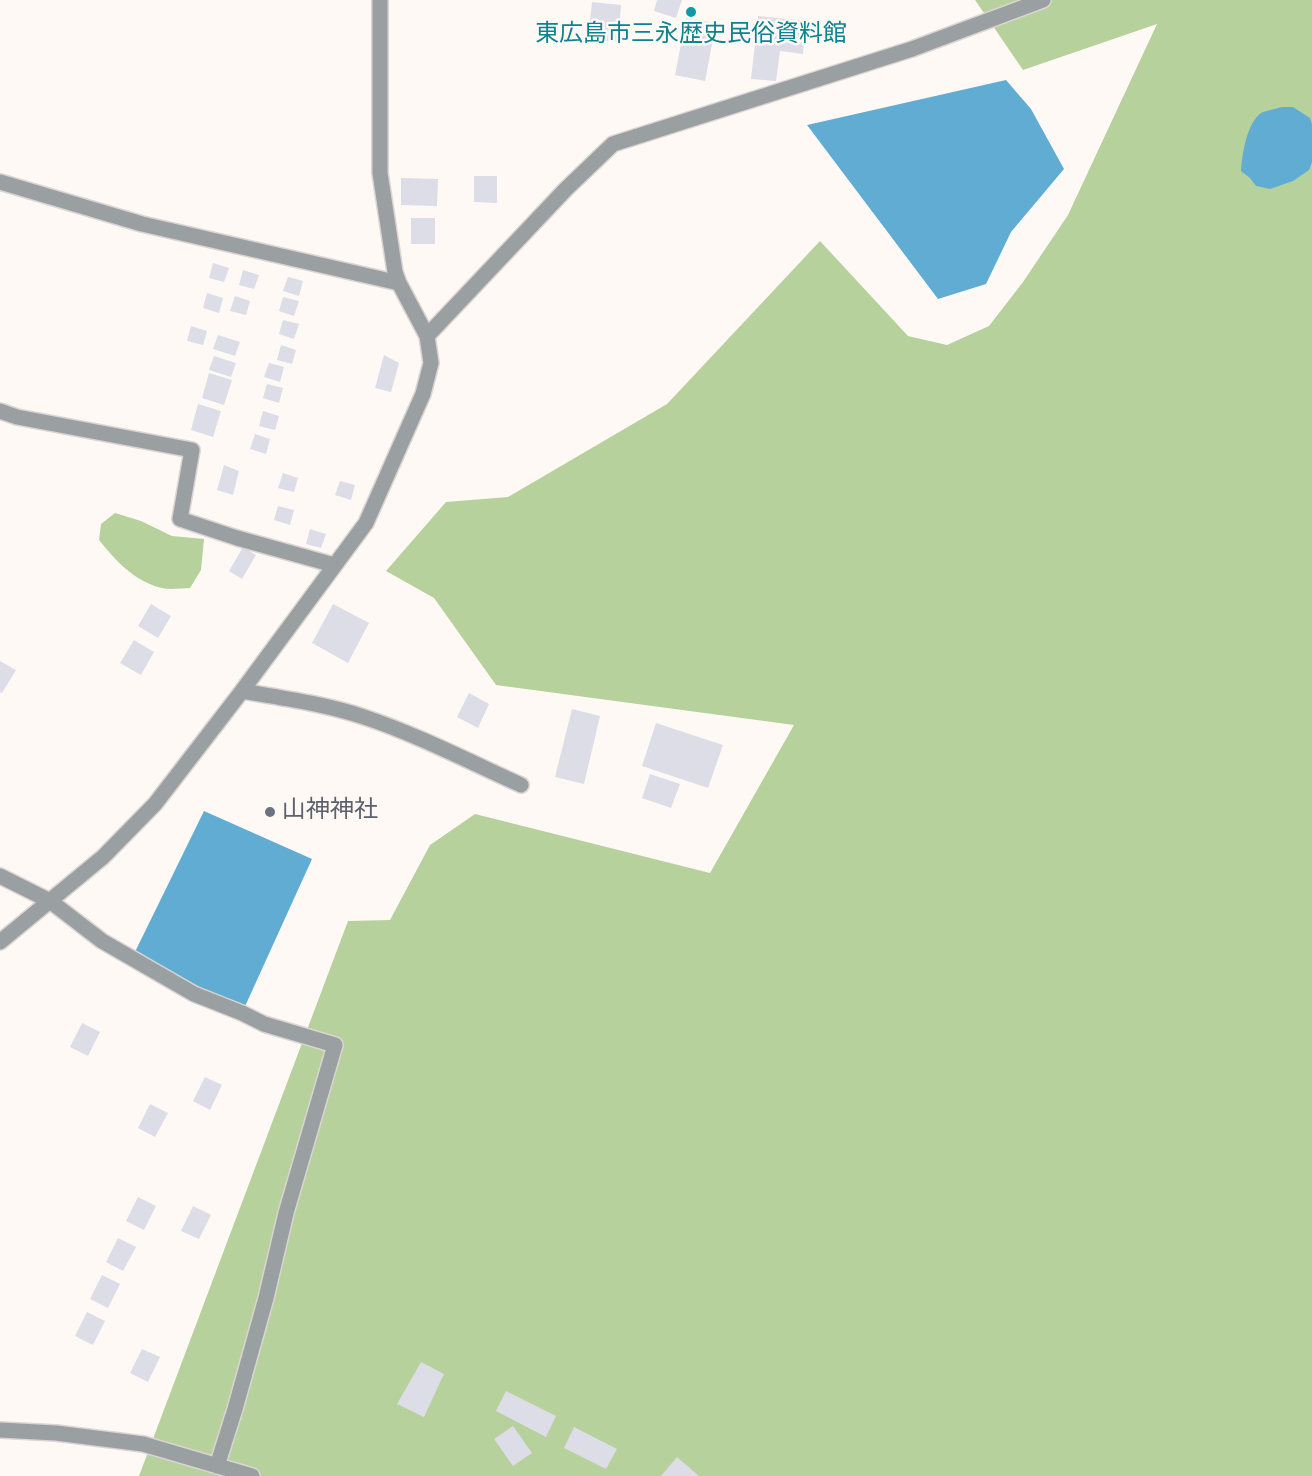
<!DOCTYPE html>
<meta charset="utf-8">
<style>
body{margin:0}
canvas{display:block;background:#fff9f6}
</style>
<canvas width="1312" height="1476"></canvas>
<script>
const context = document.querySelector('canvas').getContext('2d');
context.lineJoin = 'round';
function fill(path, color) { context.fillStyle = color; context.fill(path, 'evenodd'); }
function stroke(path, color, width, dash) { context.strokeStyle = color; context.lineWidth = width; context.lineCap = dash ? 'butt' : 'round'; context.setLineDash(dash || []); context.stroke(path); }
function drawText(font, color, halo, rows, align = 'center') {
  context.font = font + ' Spectral,"Noto Sans JP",serif'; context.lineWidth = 5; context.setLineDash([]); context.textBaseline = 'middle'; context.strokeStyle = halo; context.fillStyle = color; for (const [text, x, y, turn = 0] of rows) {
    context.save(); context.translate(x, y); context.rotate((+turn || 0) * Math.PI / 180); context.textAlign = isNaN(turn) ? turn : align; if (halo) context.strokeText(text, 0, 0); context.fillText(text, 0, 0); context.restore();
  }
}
fill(new Path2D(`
 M975,0H1312V1476H139L348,921L390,920L430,845L475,814L710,873L794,725L496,685L434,598L386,571L446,502L508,497L667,404L820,241L908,336L947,345L989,326L1023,282L1068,215L1157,24L1023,70Z
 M115,513L141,521L172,536L204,539L201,570L190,588C181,588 171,590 162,588C135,582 115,560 99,540L101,524Z`), '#b6d19c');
fill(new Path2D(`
 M1006,80L1031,109L1064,169L1011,232L986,284L938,299L807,125Z
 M1282,107H1293L1310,118L1312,124V162L1309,170L1293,181L1270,189L1256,186L1250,178L1241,171C1242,155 1247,120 1263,112C1269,110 1276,109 1282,107Z
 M204,811L312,859L242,1013L132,958Z`), '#61acd3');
fill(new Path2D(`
 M657,0H682L676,18L654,11Z
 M592,2L621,5L618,42L588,39Z
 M758,16L806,21L803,54L780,51L776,81L751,79Z
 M686,18L716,23L705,81L675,75Z
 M474,176H497V203L474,202Z
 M401,178L438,179L437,206L401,205Z
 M411,218H435V244H411Z
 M213,263L229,268L224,282L209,278Z
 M243,270L259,275L254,289L239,285Z
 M288,277L303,281L299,296L283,291Z
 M207,293L223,298L219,313L203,308Z
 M235,296L250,301L246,315L230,311Z
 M283,297L299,301L294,316L279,311Z
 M283,320L299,324L294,339L279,334Z
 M191,326L207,331L203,345L187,341Z
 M218,335L240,342L235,356L213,349Z
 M281,345L296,350L292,364L277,360Z
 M384,355L399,363L391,392L375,388Z
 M214,356L236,363L231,377L209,370Z
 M269,363L284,367L280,382L264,377Z
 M209,373L232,380L224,405L202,398Z
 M267,384L283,388L279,403L263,398Z
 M198,404L221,411L213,437L191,430Z
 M263,411L279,416L275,430L259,426Z
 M255,434L270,439L266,454L250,449Z
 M224,465L239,471L233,495L217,490Z
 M283,473L298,478L294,492L278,488Z
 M340,481L355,485L351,500L335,495Z
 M278,506L294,510L290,525L274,520Z
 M310,529L326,534L321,548L306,544Z
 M243,547L256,555L242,579L229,571Z
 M151,604L171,616L158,638L138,626Z
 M333,604L369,623L348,663L312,643Z
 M134,640L154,652L141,675L120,663Z
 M0,661L16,670L2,693L0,692Z
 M469,693L489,704L478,728L457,717Z
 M572,709L600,716L584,784L555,777Z
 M656,723L723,745L708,788L642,766Z
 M650,774L680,784L671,808L642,798Z
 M82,1023L100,1032L88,1056L70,1047Z
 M205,1077L222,1085L210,1110L193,1101Z
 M150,1104L168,1113L155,1137L138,1128Z
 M138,1197L156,1206L144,1230L126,1221Z
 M193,1206L211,1215L199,1239L181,1231Z
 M118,1238L136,1247L123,1271L106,1262Z
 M102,1275L120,1284L108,1308L90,1299Z
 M87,1312L105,1321L93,1345L75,1336Z
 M142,1349L160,1357L148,1382L130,1373Z
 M421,1362L444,1374L424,1417L397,1404Z
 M506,1391L556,1416L546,1437L496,1411Z
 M513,1426L532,1453L513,1466L494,1439Z
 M574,1427L617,1449L606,1469L564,1448Z
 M677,1457L699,1476H661Z`), '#dcdde6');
const minor = new Path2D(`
 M0,182L142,224L399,283
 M427,336L566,189L613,144L912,49L1043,0
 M0,411L17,417L192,450L180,519L237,538L334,565
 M242,691C283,698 325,704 364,717C418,735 470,762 521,785
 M0,876L50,901L102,941L194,994L242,1013L264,1024L335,1045L286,1213L266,1298L235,1409L217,1466
 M0,942L103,857L155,804L242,691L366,523L423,394L431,363L427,336L399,283L395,272L380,173V0
 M0,1430L56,1433L143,1444L252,1476`);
stroke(minor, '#dad5d2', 18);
stroke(minor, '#9a9fa1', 15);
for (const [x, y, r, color] of [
 [691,12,6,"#0f9aa8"],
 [270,812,6,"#6b7280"]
]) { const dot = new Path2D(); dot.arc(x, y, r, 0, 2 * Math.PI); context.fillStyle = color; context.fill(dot); stroke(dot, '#fff9f6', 2); }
drawText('24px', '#0d838f', '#fff9f6', [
 ["東広島市三永歴史民俗資料館",691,36]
]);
drawText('24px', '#5b616d', '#fff9f6', [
 ["山神神社",282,812]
], 'left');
</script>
